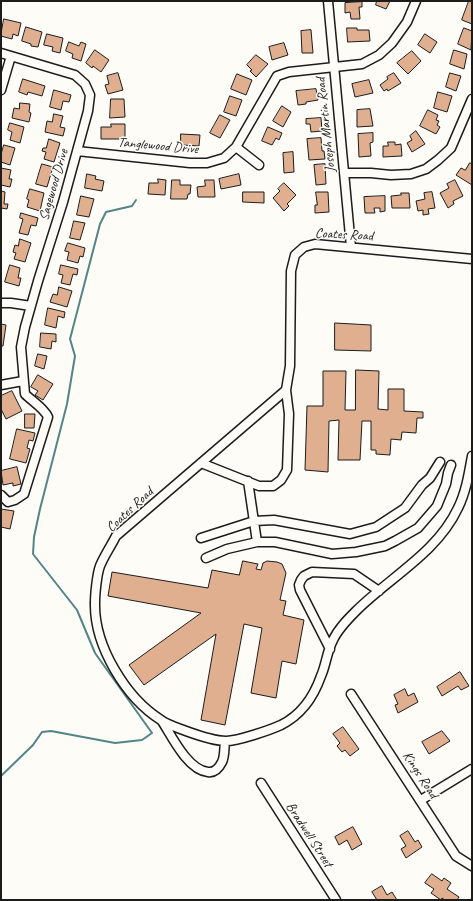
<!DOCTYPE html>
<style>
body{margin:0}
#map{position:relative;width:473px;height:901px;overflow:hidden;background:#fdfcf7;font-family:Caveat,sans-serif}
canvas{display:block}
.frame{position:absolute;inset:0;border:2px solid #1c1c1c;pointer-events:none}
</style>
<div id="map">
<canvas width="473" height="901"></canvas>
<div class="frame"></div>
</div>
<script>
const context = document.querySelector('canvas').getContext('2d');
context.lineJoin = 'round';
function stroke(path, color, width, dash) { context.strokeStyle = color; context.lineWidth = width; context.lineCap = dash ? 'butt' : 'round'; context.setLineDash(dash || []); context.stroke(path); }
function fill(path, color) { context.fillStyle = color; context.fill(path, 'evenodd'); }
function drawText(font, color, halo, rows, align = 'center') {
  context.font = font + ' Caveat,sans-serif'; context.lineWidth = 3; context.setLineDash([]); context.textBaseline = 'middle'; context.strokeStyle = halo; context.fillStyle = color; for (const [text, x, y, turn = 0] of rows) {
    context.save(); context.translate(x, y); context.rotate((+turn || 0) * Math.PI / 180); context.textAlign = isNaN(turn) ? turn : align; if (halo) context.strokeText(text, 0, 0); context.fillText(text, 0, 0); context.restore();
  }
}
stroke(new Path2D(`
 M1,776L33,745L42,732L51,731L115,743L142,740L152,733L95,653L77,610L33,554L34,537L40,509L67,404L75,356L70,339L100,224L106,212L132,206L136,200`), '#538487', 2);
const building = new Path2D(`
 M377,1H390L386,9L376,5Z
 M469,1L472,2V24L462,20Z
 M362,2V7H359L360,19H351L350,12L345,13V3Z
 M4,19L21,23L18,36L13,34L12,39L1,36Z
 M26,27L42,32L38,47L31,46V44L22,41Z
 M347,28H357V30H369L370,41L348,42Z
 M464,28L472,31L471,50L458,44Z
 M311,30L313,53H302L301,31Z
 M47,34L63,38L60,53L52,51L53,47L44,45Z
 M425,34L437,42L430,53L418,45Z
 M69,42L79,46L81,42L86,44L81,61L72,58L73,54L66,51Z
 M284,43L288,55L272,60L269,47Z
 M95,50L109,60L101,72L93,66L92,68L86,63Z
 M454,50L467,54L464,69L450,64Z
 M412,51L421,61L408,74L397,63Z
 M256,55L268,64L256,77L250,71L252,70L247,65Z
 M118,73L123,90L108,94L105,85L109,84L107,76Z
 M394,73L401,83L388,91L387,89L384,91L380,85L388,79L387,77Z
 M450,73L461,76L456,91L446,87Z
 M237,74L252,80L246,95L231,89Z
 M23,79L45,86L42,96L28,92L27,95L19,92Z
 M369,80L373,93L355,97L352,84Z
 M316,89L318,100L306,102V104L298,105L296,91Z
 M54,90L71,95L69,102L63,101L61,110L50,107Z
 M438,92L452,96L447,112L434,108Z
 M230,96L242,100L236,116L224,112Z
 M111,99H124L125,117L110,118Z
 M20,103L30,104L29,112L31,113L29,122L12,118L14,108L19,109Z
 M282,106L291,112L283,127L273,121Z
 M370,109L373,126L357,127V110Z
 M428,110L438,115L436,120L439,121L437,125L440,127L436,134L420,126Z
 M54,114L63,116L60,127L65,128L63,136L45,132L47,121L52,122Z
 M220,115L230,120L220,138L210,133Z
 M321,118L322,131L311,132L310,124H306V119Z
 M10,123L24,127L20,143L10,140L12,132L8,130Z
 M111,124H125V139H101V127H111Z
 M268,127L282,133L279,140L276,138L272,145L262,141Z
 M416,131L425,144L412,152L407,143L412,140L410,136Z
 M373,133V142L370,143L371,156L359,157L358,134Z
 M181,134L200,135L199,146L181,145Z
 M321,138L322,151H324L325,159L309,160L307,139Z
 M49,139L60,143L54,162L44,159L46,152L42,151L43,148H46Z
 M388,142H395V145L401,144L402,156L383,157V146H388Z
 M4,145L15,148L10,165L1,162V155Z
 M293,152L294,172L284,173L283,153Z
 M470,163L472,164V185L456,175L461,168L465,170Z
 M42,164L53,167L47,187L36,184Z
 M325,164L326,184L316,185L314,165Z
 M1,168L11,170L9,179H12L10,187L1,185Z
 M87,174L96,176L95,179L104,181L102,191L85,188Z
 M239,174L241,185L221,189L219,179Z
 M158,179L166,180L165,195L148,194L149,183H158Z
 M172,180H180V185H191L190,194H188L187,199H171Z
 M205,180H214L215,197H198L197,187L205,186Z
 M455,180L463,196L453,201L454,204L448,208L440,193L449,188L447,184Z
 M284,183L296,195L287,204L289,206L284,211L273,198L280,191L278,189Z
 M30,189L44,193L40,211L27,207L29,200L27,199Z
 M1,191L5,192L4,204H8L7,209L1,208Z
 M243,192H264V203L243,202Z
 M316,192H328L329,212L315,213V205H317Z
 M432,192L435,208L428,209L429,214L423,215V210L418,211L416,201L425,199L424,193Z
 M401,193H409L410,208H392L391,196L401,195Z
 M81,196L94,199L89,217L77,215Z
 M385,196V211L380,212V208H374L375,213H365L364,197Z
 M21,213L38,218L36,226L31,225L28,235L19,233L23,219L20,218Z
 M74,221L85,223L80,240L70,238Z
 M20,239L31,243L25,262L14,259L16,253L13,252L15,245L18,246Z
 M68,243L85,248L83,257L80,256L78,263L67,260L69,252L65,251Z
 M10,265L20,268L18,278H21L19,286L5,282Z
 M61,265L78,269L77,275L73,274L70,285L61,283L63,275L59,274Z
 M59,287L72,291L67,307L50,302L53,294L57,295Z
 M48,308L65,312L64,318L58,316L56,328L45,325Z
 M335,323L371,325V351L335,350Z
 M1,324L6,325L3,346H1Z
 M41,333L56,334V342L52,341L51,349L40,347Z
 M38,354L47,356L44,369L35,366Z
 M356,370L379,371L378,409L388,410V389H404V411L423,412V418H417L416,433L402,432L401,440L391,439L390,455L376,454V450H371V421H362L360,460H338L339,420L329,421L328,472L305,470L307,406H323V371H346L345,410H355Z
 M38,375L53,384L43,400L35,395L38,391L31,387Z
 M12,391L22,411L6,419L1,409V396Z
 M25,414H35L34,428H25Z
 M17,429L35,433L33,441L29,440L27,448L30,449L26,463L10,459Z
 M17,467L21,484L13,486V483L3,485L1,471Z
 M1,509L14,511L10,529L1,527Z
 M243,561L258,564L256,569L261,570L263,563L267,561L277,562L282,564L286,573L280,600L286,601L283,615L304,620L296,664L282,661L276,698L251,693L262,628L244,624L225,725L201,720L216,634L144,685L129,665L201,613L108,596L112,572L208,588L212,570L239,575Z
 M460,672L469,686L461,690L458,686L442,696L437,687Z
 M405,689L408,696L414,693L418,702L398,713L395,705L398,704L394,695Z
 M343,727L359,749L350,756L345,750L342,752L337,746L340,743L333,734Z
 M442,731L450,741L429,754L422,742Z
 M353,827L362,844L352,850L347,840L339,845L335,837Z
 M408,831L415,842L418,840L422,847L406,858L401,849L406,846L400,836Z
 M432,874L442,881L444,878L451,883L447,889L459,897L457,900H445L442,898L441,900L431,893L434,889L425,883Z
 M382,886L387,895L392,892L397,900H377L372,892Z`);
fill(building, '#dfaf90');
stroke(building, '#1c1c1c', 1);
const minor = new Path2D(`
 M328,1L351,247
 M1,53L75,75L85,84L90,95L88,111L63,202L38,281L25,327L21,347L25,394C32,401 44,408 48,417L24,494L15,500L8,502L1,495
 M1,90L11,56
 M236,147L259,165
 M77,151L190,163H207L224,158L236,147L277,76L289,72L362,64L379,55L392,43L407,22L416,1
 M344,173H371L391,175L411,174L426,169L438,160L451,148L472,99
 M472,259L315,244L304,247L295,255L291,271L290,366L286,390L116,536C111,546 104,556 100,566C97,574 95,594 95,603C94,646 126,698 161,720C168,725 178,728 186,731C197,735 214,741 226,741C238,741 270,730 281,725C301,715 314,696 321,676C326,665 327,651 333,640C338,629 347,620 356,611C390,577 437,553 458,508C466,492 469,473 472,456
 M1,303H11L31,306
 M1,385L23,381
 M201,463L259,486H273L281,480L287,470L289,414L286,390
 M248,481L257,542
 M201,538L254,521L274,520L350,534L376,527L405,508L422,485L430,478L440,462
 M206,558L227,549L257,542H275L332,554L356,552L385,546L395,541L418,528L437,506L446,484L448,473L451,465
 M330,649L300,590L299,585L301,580L304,576L312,572L354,574L379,591
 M351,694L456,856L472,866
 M162,721C172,737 188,770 208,772C215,773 219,768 222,762C225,756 224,748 225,741
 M261,783L336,900
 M421,800L472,769`);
stroke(minor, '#1c1c1c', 11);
stroke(minor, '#fdfcf7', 8);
drawText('14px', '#1c1c1c', '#fdfcf7', [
 ["Joseph Martin Road",326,125,-96],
 ["Tanglewood Drive",158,146,5],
 ["Sagewood Drive",54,185,-74],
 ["Coates Road",344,235,3],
 ["Coates Road",130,510,-43],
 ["Kings Road",420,775,57],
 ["Bradwell Street",309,835,57]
]);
</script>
